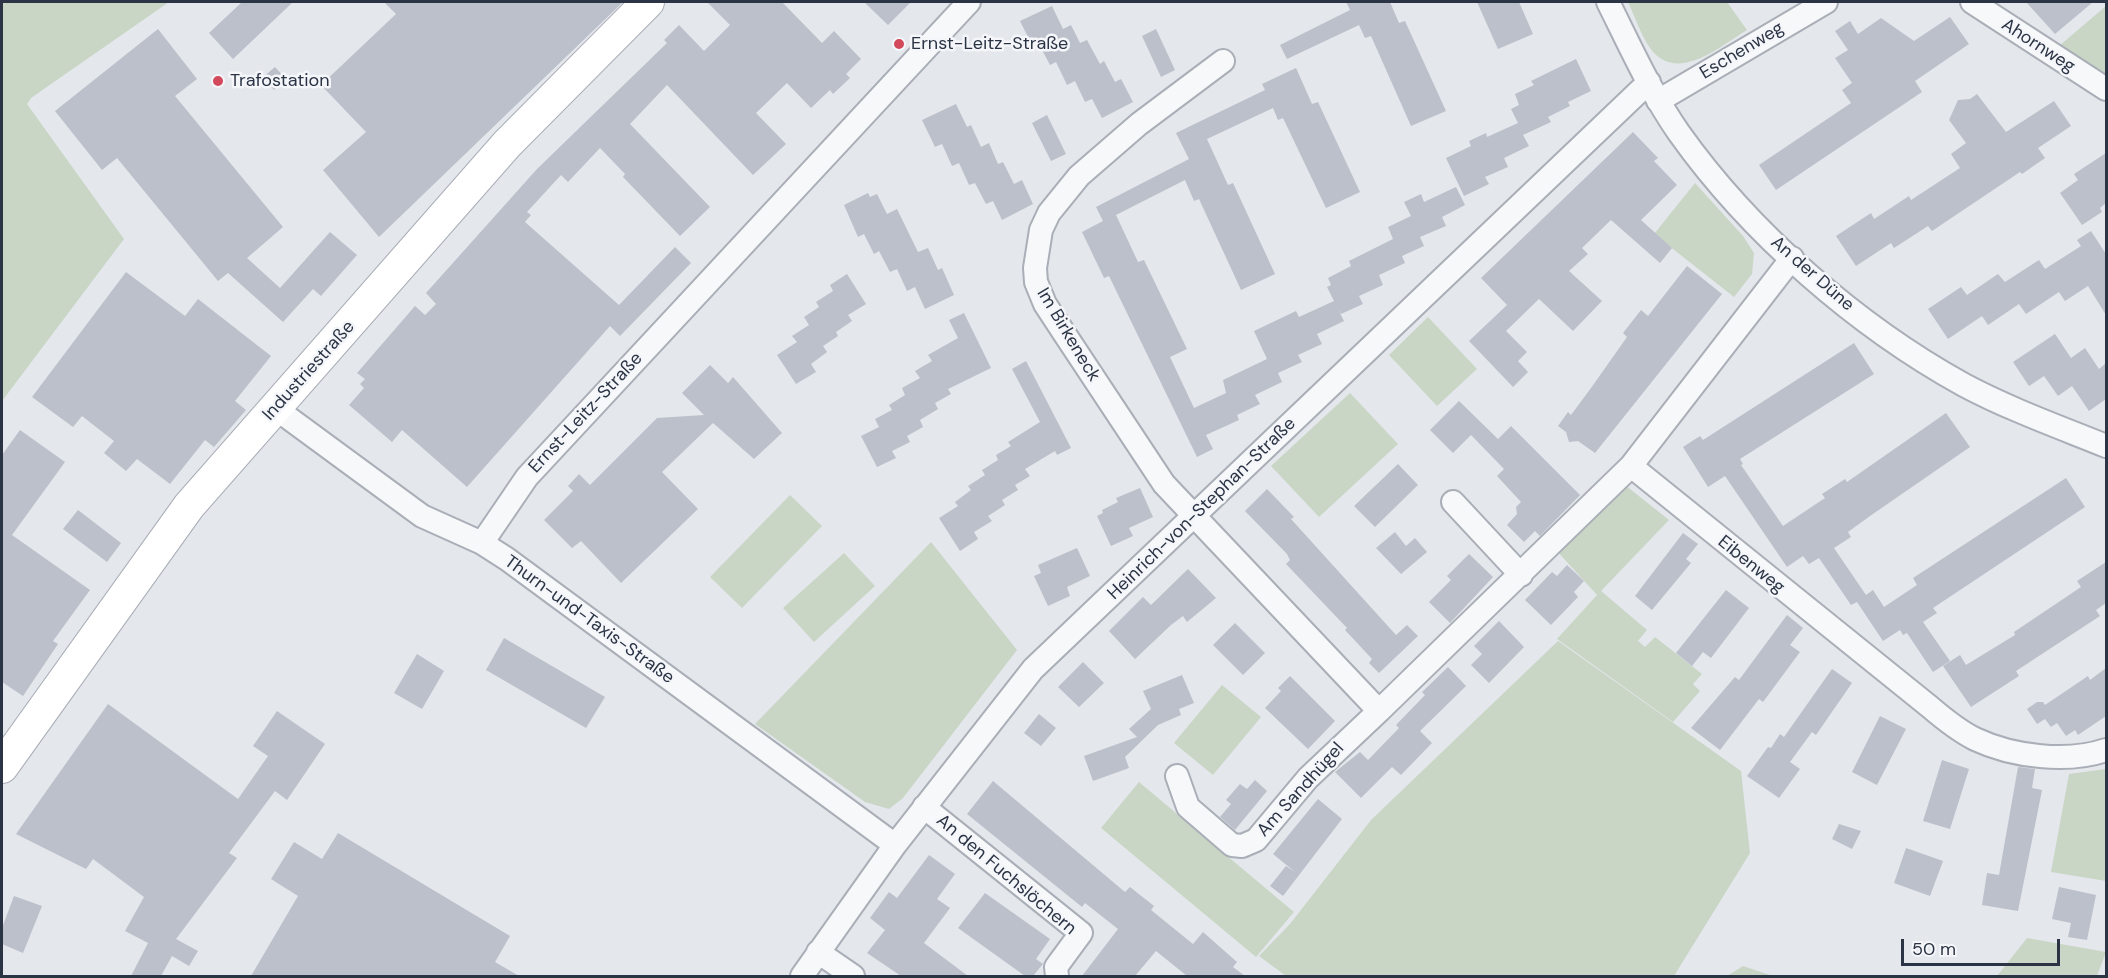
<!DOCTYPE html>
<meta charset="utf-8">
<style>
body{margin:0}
#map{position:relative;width:2108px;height:978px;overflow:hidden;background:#e4e7ec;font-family:"DM Sans",sans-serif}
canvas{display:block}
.frame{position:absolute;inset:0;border:3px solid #2b3445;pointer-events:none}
.scale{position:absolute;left:1901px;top:939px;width:159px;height:27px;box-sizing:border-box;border:3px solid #2b3445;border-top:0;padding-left:8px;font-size:18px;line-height:21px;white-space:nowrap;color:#2b3445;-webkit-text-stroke:4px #f4f6f9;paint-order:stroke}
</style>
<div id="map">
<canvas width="2108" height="978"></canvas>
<div class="frame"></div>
<div class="scale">50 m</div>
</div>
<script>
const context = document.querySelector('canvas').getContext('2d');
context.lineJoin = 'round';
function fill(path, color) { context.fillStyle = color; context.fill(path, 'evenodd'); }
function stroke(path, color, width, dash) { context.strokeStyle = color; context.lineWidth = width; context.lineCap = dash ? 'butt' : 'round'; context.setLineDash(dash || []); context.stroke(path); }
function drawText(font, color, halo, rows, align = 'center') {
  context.font = font + ' "DM Sans",sans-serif'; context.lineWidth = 5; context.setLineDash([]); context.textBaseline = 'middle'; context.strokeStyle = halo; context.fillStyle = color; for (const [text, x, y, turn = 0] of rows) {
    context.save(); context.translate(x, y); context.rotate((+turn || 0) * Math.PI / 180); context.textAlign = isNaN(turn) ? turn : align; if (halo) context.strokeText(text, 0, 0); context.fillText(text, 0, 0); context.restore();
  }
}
fill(new Path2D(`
 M2,2H169L31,98L27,104L124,239L2,401Z
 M1628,2H1727L1747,30C1720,46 1677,85 1650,48C1641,35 1635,17 1628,2Z
 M2106,6V74L2059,46Z
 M1695,183L1743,236L1754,253L1752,274L1734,297L1654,234Z
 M1428,317L1477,369L1437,406L1389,355Z
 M1350,393L1398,444L1319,517L1271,466Z
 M1625,485L1669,520L1601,591L1647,630L1638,641L1645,647L1655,637L1702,674L1693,684L1700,691L1673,722L1557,639L1597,595L1557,551Z
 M790,495L822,526L742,608L710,577Z
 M931,542L1017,650L903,798L889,809L865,802L755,724Z
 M844,553L875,586L814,642L783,608Z
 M1558,641L1741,771L1750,853L1674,976H1286L1259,956L1290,924L1371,820Z
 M1222,685L1261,717L1213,775L1174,743Z
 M2106,769V881L2051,872L2069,774Z
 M1139,782L1294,912L1256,957L1101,828Z
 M2027,938L2106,952L2097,976H1997Z
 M1743,966L1773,976H1727Z`), '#c9d6c5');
fill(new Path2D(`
 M242,2H293L233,59L209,33Z
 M384,2H623L379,237L323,170L366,132L321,85L396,14Z
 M707,2H782L822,43L834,31L861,59L846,74L850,78L833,94L830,90L811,108L787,83L756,113L786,144L753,175L667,85L630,124L710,207L680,236L623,177L625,174L600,148L568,182L561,175L527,212L531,215L525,222L619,305L675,247L691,263L620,336L610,326L467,487L402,430L392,442L349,405L364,388L360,384L365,379L357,373L415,306L425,315L436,304L426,293L537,169L667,43L664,40L679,25L704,51L730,25Z
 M864,2H911L888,25Z
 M1346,2H1390L1399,23L1405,21L1446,111L1411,126L1371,36L1365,38L1359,25L1287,59L1280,45L1350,10Z
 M1477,2H1519L1533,34L1498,49Z
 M2026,2H2093L2055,34Z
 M1052,6L1063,29L1071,25L1080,43L1087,40L1100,64L1104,61L1115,82L1121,79L1133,102L1102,118L1092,99L1085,102L1075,81L1067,85L1056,62L1050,65L1039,44L1033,47L1020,21Z
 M1950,17L1969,44L1915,81L1922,92L1776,190L1759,165L1851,103L1842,90L1852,83L1835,58L1848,50L1835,31L1850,21L1858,34L1881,18L1914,41Z
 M158,29L197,79L175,96L283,227L247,258L280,288L330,232L357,255L321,296L313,289L283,322L228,273L218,281L117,158L102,170L55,111Z
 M1156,29L1175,70L1161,77L1142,36Z
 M1576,59L1591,91L1568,102L1570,106L1548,117L1551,122L1523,135L1529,146L1504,158L1508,167L1485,177L1489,184L1464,196L1446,158L1471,146L1469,141L1486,133L1487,137L1518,123L1511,109L1519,105L1515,94L1534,85L1531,81Z
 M275,67L286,79L274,90L263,77Z
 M1296,68L1312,104L1318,102L1360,192L1326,208L1283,118L1278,120L1273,108L1207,139L1228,185L1233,183L1275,274L1241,290L1199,199L1194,201L1185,180L1116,215L1138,262L1144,260L1187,349L1170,357L1194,408L1226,393L1223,380L1267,359L1254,331L1296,311L1299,317L1334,301L1327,287L1331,285L1328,278L1351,266L1349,261L1393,239L1388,227L1411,216L1404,202L1421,194L1424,202L1456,187L1465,205L1442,217L1446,226L1420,237L1424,246L1402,256L1405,263L1379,275L1383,285L1359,296L1363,304L1341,314L1338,309L1344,321L1317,334L1322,344L1298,355L1302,362L1278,373L1282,382L1255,395L1260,404L1237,415L1239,420L1206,435L1213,449L1197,457L1109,276L1104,278L1082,232L1103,221L1096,207L1189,159L1176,133L1265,90L1262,84Z
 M1977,94L2006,132L2054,101L2071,126L2038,148L2045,158L2022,174L2020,172L1932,231L1928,226L1894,248L1891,243L1856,266L1836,236L1871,213L1874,219L1909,196L1911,200L1960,168L1951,154L1966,143L1949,120L1958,100L1970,99Z
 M956,104L967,127L971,125L981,147L989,143L998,164L1003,162L1014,184L1022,180L1033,204L1002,220L993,201L986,204L975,183L969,185L959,163L952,166L942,144L935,147L922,120Z
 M1047,115L1066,154L1051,161L1032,123Z
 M1633,132L1658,158L1654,161L1677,185L1641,220L1672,248L1660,263L1611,220L1582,248L1588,254L1569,271L1602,301L1573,331L1539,299L1506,331L1527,352L1518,361L1528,372L1513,387L1469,341L1507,305L1481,278Z
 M2106,153V203L2100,208L2102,212L2082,225L2060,193L2078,180L2074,174Z
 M868,193L870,197L877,194L887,214L897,209L918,252L928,248L938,270L942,268L954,295L925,309L915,287L907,291L897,269L890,272L879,251L874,254L864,234L858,237L844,205Z
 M2091,231L2106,254V315L2088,286L2065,301L2059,292L2026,314L2019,304L1988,325L1982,316L1948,339L1928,309L1961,287L1967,295L1998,274L2005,282L2039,260L2045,269L2081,246L2077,240Z
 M1687,266L1722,294L1595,453L1578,441L1569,442L1566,432L1558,426L1568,412L1571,415L1591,388L1627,337L1623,333L1641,310L1648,316Z
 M126,272L185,316L198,299L271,356L235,401L246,410L214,447L205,440L170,484L137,459L126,471L104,453L114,441L82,416L73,427L32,397Z
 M847,274L866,304L848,315L852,321L836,332L838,336L823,346L827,352L811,364L816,372L796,384L777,355L797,342L792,336L809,325L804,317L819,307L816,302L833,291L830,285Z
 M964,313L991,368L948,389L951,394L935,403L938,409L920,420L923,427L907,436L910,442L892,451L896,458L877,467L861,436L879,427L875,419L892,410L889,405L905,395L902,388L920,378L915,371L932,361L928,355L958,338L949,320Z
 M2055,334L2071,358L2085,348L2099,369L2106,363V399L2089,411L2072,386L2058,396L2044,376L2029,386L2013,362Z
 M1854,343L1874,374L1740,459L1743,464L1741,465L1783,526L1825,498L1822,494L1845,479L1847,482L1946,413L1970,447L1870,516L1848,532L1851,537L1834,548L1866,595L1873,590L1884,607L1917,585L1913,578L2066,478L2085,507L1933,608L1937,613L1923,622L1950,661L1933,672L1907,633L1903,635L1900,630L1883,641L1857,602L1851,605L1819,558L1809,564L1803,556L1787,567L1725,476L1708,487L1683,447L1700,436L1703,440Z
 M1026,361L1071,448L1057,455L1055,451L1025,469L1030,476L1015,485L1018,490L1002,500L1005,505L988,516L992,521L974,532L978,539L960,551L939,518L958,506L955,502L971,490L968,486L985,475L982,470L998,460L996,455L1011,446L1008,442L1040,422L1012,369Z
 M710,365L728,383L733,377L782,433L754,459L713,423L662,472L698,509L621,583L581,541L572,548L544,520L573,491L568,486L579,474L590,485L657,418L704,415L682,393Z
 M1459,401L1498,439L1511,426L1580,495L1540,536L1535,531L1524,542L1507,525L1517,514L1516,507L1521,502L1497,476L1504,469L1471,435L1453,453L1430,430Z
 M20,430L65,462L12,535L90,590L53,641L58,644L23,696L2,682V455Z
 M1398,464L1418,485L1375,527L1354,506Z
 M1140,488L1153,517L1129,528L1133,536L1111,546L1097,516L1103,513L1102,510L1118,502L1116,498Z
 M1267,489L1294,517L1291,519L1396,635L1407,625L1418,636L1379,673L1369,663L1372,659L1345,630L1347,628L1286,564L1290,560L1287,554L1245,511Z
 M78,510L121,543L107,562L63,529Z
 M1395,532L1406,546L1415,538L1427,552L1401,574L1376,548Z
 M1683,533L1698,544L1686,559L1691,563L1652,610L1635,596Z
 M1077,548L1090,576L1067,587L1070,596L1048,606L1034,576L1041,573L1038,565Z
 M1469,554L1493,577L1450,623L1429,602L1451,580L1447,576Z
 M2106,562V603L2096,610L2100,616L2016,671L2019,676L1971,707L1943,666L1960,655L1966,665L2015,635L2014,632L2081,587L2077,581Z
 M1567,565L1584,581L1574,592L1578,597L1551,625L1525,600L1552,572L1557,576Z
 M1188,569L1216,598L1187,622L1183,616L1171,625L1135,659L1109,631L1143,597L1151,605Z
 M1726,590L1749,608L1711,658L1703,652L1692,666L1676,653Z
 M1787,615L1803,628L1790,645L1800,652L1763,702L1759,699L1720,750L1691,728L1735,677L1739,680Z
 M1499,621L1524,647L1489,683L1471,665L1482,654L1474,646Z
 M1235,623L1265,653L1243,675L1213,645Z
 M504,638L605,697L586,728L486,670Z
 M417,654L444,671L422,709L394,693Z
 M1083,662L1104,683L1079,707L1058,687Z
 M1448,667L1466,686L1420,731L1432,743L1401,775L1392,767L1361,798L1335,772L1360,752L1368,760L1399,728L1396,725L1425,695L1422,692Z
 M2106,668V716L2078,735L2075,730L2066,736L2057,723L2051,727L2045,719L2037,724L2027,709L2037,702H2043L2045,705L2088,676L2090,680Z
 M1832,669L1852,683L1816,735L1812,732L1790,762L1800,769L1779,798L1747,776L1768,747L1771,748L1780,734L1784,737Z
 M1182,675L1194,703L1179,709L1181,715L1158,725L1125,757L1129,768L1093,781L1084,756L1137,737L1129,729L1151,709L1143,691Z
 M1290,676L1335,721L1308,749L1265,708L1281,691L1278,688Z
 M108,704L238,799L268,756L253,746L277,711L325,744L287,800L275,791L229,853L237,858L176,939L198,951L189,966L172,956L161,976H131L148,943L125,931L144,897L93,859L86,869L16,834Z
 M1039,714L1056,728L1041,746L1024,733Z
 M1880,716L1906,729L1877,785L1852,772Z
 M1942,760L1969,769L1950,829L1923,821Z
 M2018,767L2035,769L2032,788L2042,790L2018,911L1982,905L1987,873L1999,875Z
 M1255,780L1267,791L1235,830L1220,817L1231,804L1226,800L1240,784L1247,789Z
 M993,781L1125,892L1130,887L1154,906L1151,910L1193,944L1203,932L1237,962L1233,967L1245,976H1187L1156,951L1135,976H1082L1118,929L1085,903L1082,907L967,814Z
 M1318,799L1342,819L1283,896L1270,886L1286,866L1295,872L1273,854Z
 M1839,824L1861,831L1852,849L1832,839Z
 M338,833L510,936L495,962L519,976H251L298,896L271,879L294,842L322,859Z
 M1906,848L1943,861L1930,896L1894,883Z
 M929,855L955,874L937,899L950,908L924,943L968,976H901L867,953L885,930L870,918L889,892L897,898Z
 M2059,887L2096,895L2087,940L2068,937L2071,923L2052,919Z
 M985,893L1050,939L1036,959L1043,964L1033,976H1025L958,928Z
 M14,896L42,906L23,953L2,944V928Z`), '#bbc0ca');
const street = new Path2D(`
 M1608,2C1630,46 1651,93 1679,133C1750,233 1857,326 1964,385C2009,409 2059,427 2106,446
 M1972,2L2106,89
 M1223,61L1139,124L1079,176L1049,213L1041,230L1035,268L1036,282L1045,304L1066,336L1164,484L1379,711L1631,466
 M1658,101L1826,2
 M1792,258L1631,466L1930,707C1944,719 1959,731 1975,739C2013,757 2068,763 2106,750
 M275,408L422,516L482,543L507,559L895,845
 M1453,502L1521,575
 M482,543L527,477L969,2
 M1177,776L1188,807L1232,845L1242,846L1256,840L1308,778L1379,711
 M924,807L1081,933L1056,967L1057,976
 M818,952L853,976
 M802,976L895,845L1033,669L1649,82`);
const secondary = new Path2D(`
 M2,767L189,506L507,144L648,2`);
stroke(street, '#a9aeb7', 26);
stroke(secondary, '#a9aeb7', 34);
stroke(street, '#f7f8fa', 22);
stroke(secondary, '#fff', 32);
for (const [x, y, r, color] of [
 [899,44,6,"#d1495b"],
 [218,81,6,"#d1495b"]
]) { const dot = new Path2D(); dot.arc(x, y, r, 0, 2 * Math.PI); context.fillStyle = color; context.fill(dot); stroke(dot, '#f4f6f9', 2); }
drawText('18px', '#2b3445', '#f4f6f9', [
 ["Ernst-Leitz-Straße",911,44],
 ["Trafostation",230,81]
], 'left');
drawText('18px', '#2b3445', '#f4f6f9', [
 ["Ahornweg",2038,46,33],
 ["Eschenweg",1742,51,-31],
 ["An der Düne",1812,274,41],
 ["Im Birkeneck",1068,335,59],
 ["Industriestraße",309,371,-48],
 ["Ernst-Leitz-Straße",586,413,-47],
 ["Heinrich-von-Stephan-Straße",1202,509,-44],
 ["Eibenweg",1751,565,39],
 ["Thurn-und-Taxis-Straße",589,620,36],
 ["Am Sandhügel",1301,790,-48],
 ["An den Fuchslöchern",1006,875,40]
]);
</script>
